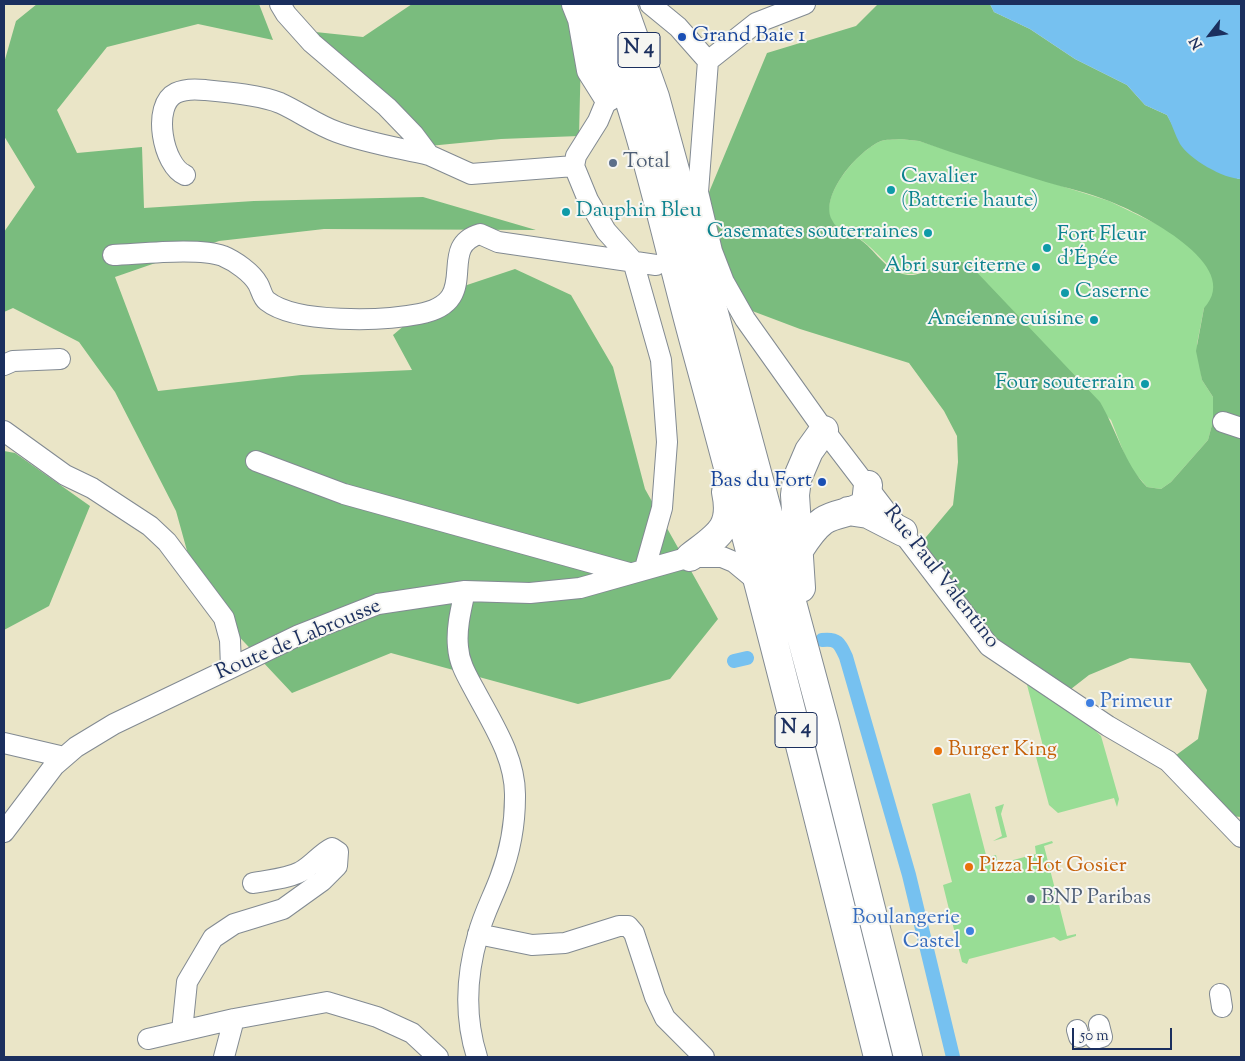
<!DOCTYPE html>
<meta charset="utf-8">
<style>
body{margin:0}
#map{position:relative;width:1245px;height:1061px;overflow:hidden;background:#eae5c7;font-family:"Sorts Mill Goudy",serif}
canvas{display:block}
.frame{position:absolute;inset:0;border:5px solid #1b2f5e;pointer-events:none}
.north{position:absolute;left:1185px;top:10px;width:50px;height:50px;-webkit-text-stroke:4px #f6f6f2;paint-order:stroke;rotate:240deg;font-size:14px;font-weight:700;line-height:20px;text-align:center;color:#1b2f5e}
.north::after{content:'';display:block;margin:auto;width:18px;height:22px;background:#1b2f5e;clip-path:polygon(50% 0,100% 100%,50% 72%,0 100%)}
.scale{position:absolute;left:1072px;top:1028px;width:100px;height:22px;box-sizing:border-box;border:2px solid #1b2f5e;border-top:0;padding-left:6px;font-size:15px;line-height:18px;white-space:nowrap;color:#1b2f5e;-webkit-text-stroke:4px #f6f6f2;paint-order:stroke}
</style>
<div id="map">
<canvas width="1245" height="1061"></canvas>
<div class="frame"></div>
<div class="north">N</div>
<div class="scale">50 m</div>
</div>
<script>
const context = document.querySelector('canvas').getContext('2d');
context.lineJoin = 'round';
function fill(path, color) { context.fillStyle = color; context.fill(path, 'evenodd'); }
function stroke(path, color, width, dash) { context.strokeStyle = color; context.lineWidth = width; context.lineCap = dash ? 'butt' : 'round'; context.setLineDash(dash || []); context.stroke(path); }
function drawText(font, color, halo, rows, align = 'center') {
  context.font = font + ' "Sorts Mill Goudy",serif'; context.lineWidth = 4; context.setLineDash([]); context.textBaseline = 'middle'; context.strokeStyle = halo; context.fillStyle = color; for (const [text, x, y, turn = 0] of rows) {
    context.save(); context.translate(x, y); context.rotate((+turn || 0) * Math.PI / 180); context.textAlign = isNaN(turn) ? turn : align; if (halo) context.strokeText(text, 0, 0); context.fillText(text, 0, 0); context.restore();
  }
}
fill(new Path2D(`
 M900,139L919,141L1109,201L1171,231L1198,249L1209,262L1216,277L1218,285L1214,301L1204,308L1197,344L1202,380L1213,397V421L1208,440L1171,482L1161,489L1147,487L1129,466L1111,420L942,262C894,290 894,264 859,238C849,232 836,232 831,220C820,194 859,150 881,141C886,139 894,140 900,139Z
 M1026,681L1082,718L1101,736L1119,799L1117,807L1114,798L1058,813L1049,805L1035,753L1044,750Z
 M970,793L986,855L988,857L996,855L998,864L1036,854L1035,846L1052,841L1053,843L1044,846L1067,936L1076,934V936L1060,941L1054,937L969,959L967,964L962,962L943,885L952,882L932,804Z
 M1004,804L1001,814L1007,837L993,841L1002,836L995,807Z`), '#98dd95');
fill(new Path2D(`
 M37,4H259L273,40L198,24L107,47L57,110L77,153L142,147L144,208L254,201L423,197L536,230L324,229L219,241L115,277L158,391L301,375L412,370L393,335L443,293L515,269L571,295L613,367L645,489L718,619L670,679L578,704L391,653L292,693L199,594L176,511L115,392L79,342L13,308L4,312V232L35,187L4,136V63L16,21Z
 M412,4H564L581,52L579,136L501,139L429,146L306,31L363,37Z
 M878,4H990L994,12L1030,29L1075,59L1127,85L1145,105L1167,115L1172,124L1238,179H1241V817L1220,815L1168,761L1198,739L1207,690L1190,663L1130,658L1089,675L1062,696L1009,661L916,549L953,505L958,462L957,436L944,411L909,363L800,329L747,309L729,276L707,197L767,53L856,26ZM900,139L919,141C961,156 1004,169 1046,182C1067,188 1089,193 1109,201C1140,213 1245,265 1204,308L1196,351L1202,380L1213,397V421L1208,440L1171,482L1161,489L1147,487C1124,463 1117,431 1100,402L969,264C938,253 925,283 900,273C882,267 873,246 856,237C847,231 837,231 832,220C819,195 859,150 881,141C886,139 894,140 900,139Z
 M4,451L15,453L90,506L49,606L4,630Z`), '#7abc7e');
fill(new Path2D(`
 M990,4H1241V179C1224,179 1189,159 1180,144C1175,135 1172,124 1167,115L1145,105L1127,85L1075,59L1030,29L994,12Z`), '#76c1f0');
stroke(new Path2D(`
 M822,640C838,638 840,644 846,657L909,875L953,1057
 M734,661L747,658`), '#76c1f0', 14);
const minor = new Path2D(`
 M280,4L286,14L312,43L387,107L414,135L429,155L471,174L574,166
 M650,4L678,27L708,61L698,192L712,251L724,282L745,319L824,430L989,646L1108,726L1168,761L1241,837
 M708,61L756,23L805,4
 M608,97L598,121L576,156L574,166L588,200L606,231L633,261L661,360L667,442L662,508L645,568
 M185,175C163,166 151,105 176,93C184,89 196,89 205,90C227,92 261,95 280,103C300,112 317,125 337,132C367,143 399,148 429,155
 M113,255C140,254 199,247 223,256C235,261 252,273 258,284C261,289 262,297 267,301C296,324 383,321 419,314C485,302 434,247 480,234L498,242L656,265
 M4,365L13,361L60,359
 M1223,422L1241,428
 M4,431L65,475L92,488L150,526L167,542L224,618L230,640L231,668
 M256,461L344,494L629,573
 M465,591C461,609 456,629 458,647C459,663 467,676 474,689C492,723 516,758 515,797C515,825 510,852 500,878C493,897 483,915 478,935C466,976 464,1016 477,1057
 M4,743L64,757
 M4,832L54,766L76,747L114,724L231,668L299,635L378,604L465,591L530,593L580,588L690,557H722L734,562L757,581
 M478,934L532,945L565,943L619,926H628L634,933L655,997L665,1018L704,1057
 M1220,994L1222,1007
 M1077,1030L1079,1037
 M182,1031L187,982L213,938L234,924L283,909L322,881L337,866L338,852L332,848C321,853 312,866 300,872C287,879 268,880 253,883
 M148,1039L234,1019L327,1002L377,1017L412,1033L438,1057
 M1095,1039L1102,1037L1099,1025
 M224,1057L234,1019`);
const highway = new Path2D(`
 M576,4L582,19L591,70L608,97
 M594,4C641,113 664,232 695,345C760,582 819,820 878,1057
 M622,4L655,97L717,324L825,725L908,1057
 M848,511L868,514L903,532
 M798,552C805,541 812,529 823,521C836,512 854,514 866,503L868,485
 M690,557C717,536 734,529 726,492
 M801,588L795,495L797,479L809,451L824,430`);
stroke(minor, '#828a92', 22);
stroke(highway, '#828a92', 30);
stroke(minor, '#fff', 20);
stroke(highway, '#fff', 28);
for (const [x, y, r, color] of [
 [682,37,5,"#1a4fb4"],
 [613,163,5,"#5c6f8a"],
 [891,190,5,"#0f9aa8"],
 [566,212,5,"#0f9aa8"],
 [928,233,5,"#0f9aa8"],
 [1047,248,5,"#0f9aa8"],
 [1036,267,5,"#0f9aa8"],
 [1065,293,5,"#0f9aa8"],
 [1094,320,5,"#0f9aa8"],
 [1145,384,5,"#0f9aa8"],
 [822,482,5,"#1a4fb4"],
 [1090,703,5,"#3f7fe0"],
 [938,751,5,"#e8710a"],
 [969,867,5,"#e8710a"],
 [1031,899,5,"#5c6f8a"],
 [970,931,5,"#3f7fe0"]
]) { const dot = new Path2D(); dot.arc(x, y, r, 0, 2 * Math.PI); context.fillStyle = color; context.fill(dot); stroke(dot, '#f6f6f2', 2); }
for (const [x, y, w] of [
 [639,50,42],
 [796,730,42]
]) { const box = new Path2D(); box.roundRect(x - w / 2, y - 17.5, w, 35, 4); context.fillStyle = '#f6f6f2'; context.fill(box); stroke(box, '#1b2f5e', 1); }
drawText('bold 20px', '#1b2f5e', null, [
 ["N 4",639,50],
 ["N 4",796,730]
]);
drawText('21px', '#164399', '#f6f6f2', [
 ["Grand Baie 1",692,37],
 ["Bas du Fort",812,482,"right"]
], 'left');
drawText('21px', '#4e5e75', '#f6f6f2', [
 ["Total",623,163],
 ["BNP Paribas",1041,899]
], 'left');
drawText('21px', '#0d838f', '#f6f6f2', [
 ["Cavalier",901,178],
 ["(Batterie haute)",901,202],
 ["Dauphin Bleu",576,212],
 ["Casemates souterraines",918,233,"right"],
 ["Fort Fleur",1057,236],
 ["d'Épée",1057,260],
 ["Abri sur citerne",1026,267,"right"],
 ["Caserne",1075,293],
 ["Ancienne cuisine",1084,320,"right"],
 ["Four souterrain",1135,384,"right"]
], 'left');
drawText('21px', '#1b2f5e', '#f6f6f2', [
 ["Rue Paul Valentino",940,578,52],
 ["Route de Labrousse",299,641,-23]
]);
drawText('21px', '#366cbe', '#f6f6f2', [
 ["Primeur",1100,703],
 ["Boulangerie",960,919,"right"],
 ["Castel",960,943,"right"]
], 'left');
drawText('21px', '#c56008', '#f6f6f2', [
 ["Burger King",948,751],
 ["Pizza Hot Gosier",979,867]
], 'left');
</script>
